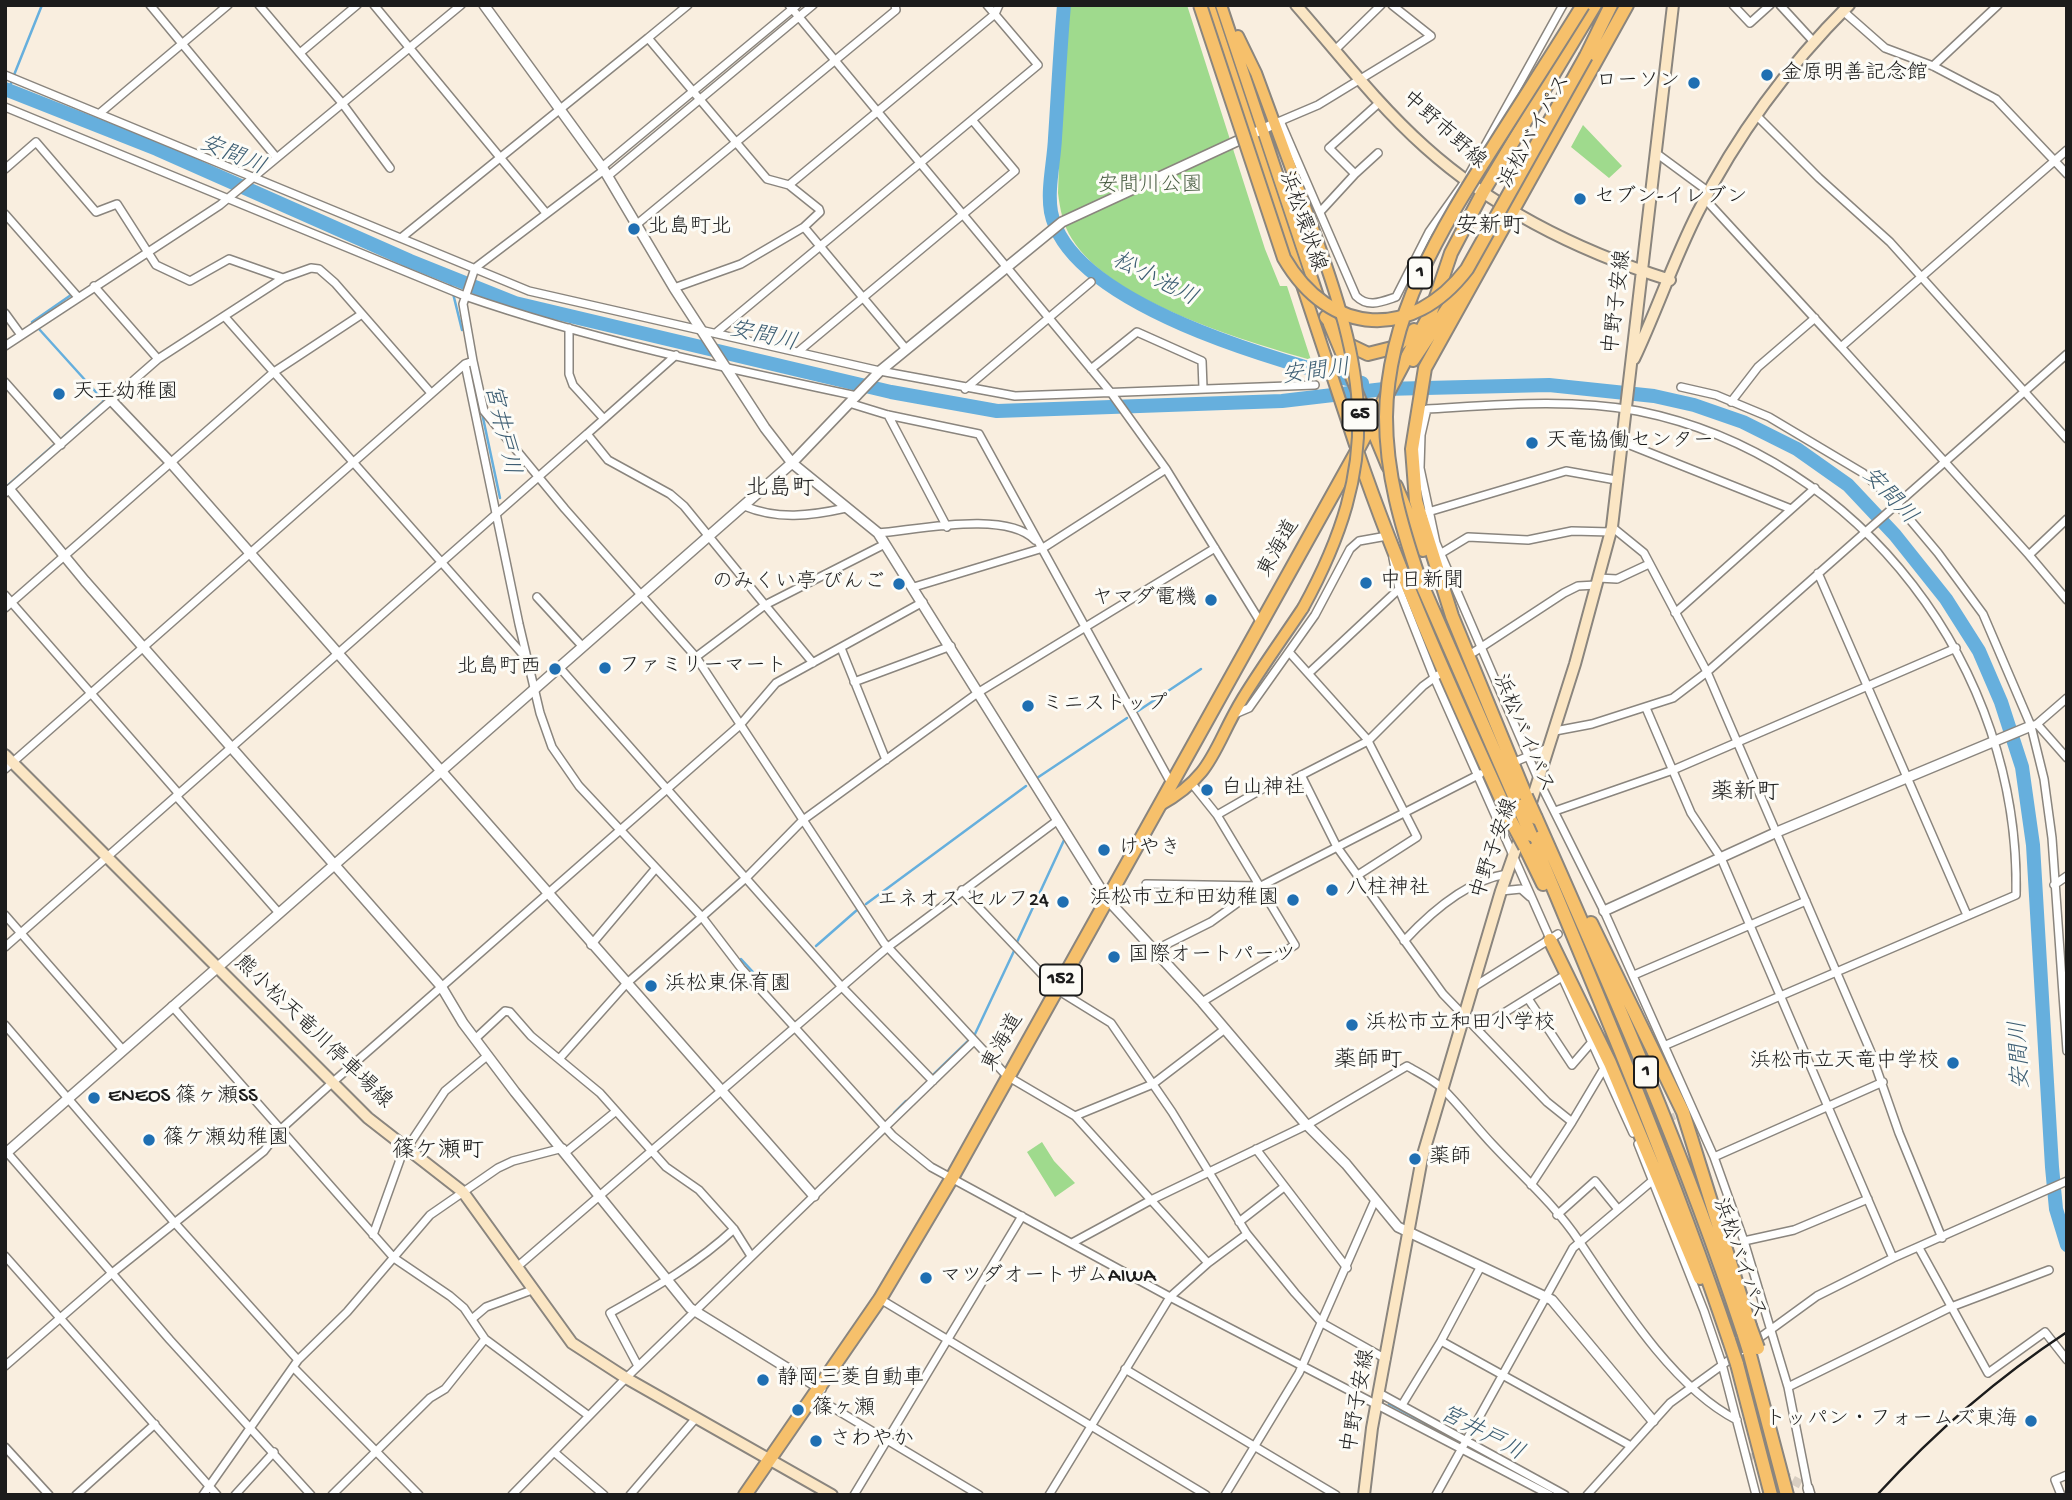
<!DOCTYPE html>
<meta charset="utf-8">
<style>
body{margin:0}
#map{position:relative;width:2072px;height:1500px;overflow:hidden;background:#f9eedf;font-family:"Gochi Hand",sans-serif}
canvas{display:block}
.frame{position:absolute;inset:0;border:7px solid #1c1c1c;pointer-events:none}
</style>
<div id="map">
<canvas width="2072" height="1500"></canvas>
<div class="frame"></div>
</div>
<script>
const context = document.querySelector('canvas').getContext('2d');
context.lineJoin = 'round';
function fill(path, color) { context.fillStyle = color; context.fill(path, 'evenodd'); }
function stroke(path, color, width, dash) { context.strokeStyle = color; context.lineWidth = width; context.lineCap = dash ? 'butt' : 'round'; context.setLineDash(dash || []); context.stroke(path); }
function drawText(font, color, halo, rows, align = 'center') {
  context.font = font + ' "Gochi Hand","Klee One",sans-serif'; context.lineWidth = 6; context.setLineDash([]); context.textBaseline = 'middle'; context.strokeStyle = halo; context.fillStyle = color; for (const [text, x, y, turn = 0] of rows) {
    context.save(); context.translate(x, y); context.rotate((+turn || 0) * Math.PI / 180); context.textAlign = isNaN(turn) ? turn : align; if (halo) context.strokeText(text, 0, 0); context.fillText(text, 0, 0); context.restore();
  }
}
fill(new Path2D(`
 M1068,5H1187L1265,249L1280,286H1287L1311,360C1242,340 1111,302 1072,239C1063,225 1060,209 1058,193L1063,45Z
 M1583,125L1622,166L1609,178L1571,147Z
 M1042,1142L1054,1161L1075,1183L1055,1197L1027,1152Z`), '#9fda8d');
stroke(new Path2D(`
 M14,75L42,5
 M8,90L12,81
 M449,277L462,330
 M32,322L71,295L60,282
 M39,329L104,401L60,440
 M470,369L477,396
 M482,413L500,498
 M6,487L54,445
 M1138,711L1201,669
 M1037,778L1127,718
 M866,904L1026,786
 M1017,942L1065,838
 M816,946L857,910
 M741,959L753,972
 M975,1034L1014,951
 M934,1074L968,1041
 M894,1113L906,1101
 M1389,1404L1463,1443`), '#66afdd', 2.5);
stroke(new Path2D(`
 M1064,5C1060,50 1058,94 1055,138C1054,162 1047,189 1051,212C1069,305 1282,362 1362,383
 M5,89L157,149L410,261L515,303L891,392L997,411L1282,401L1384,389L1549,385L1654,396L1694,405L1743,422L1797,449L1848,485L1895,535L1946,599L1979,651L2001,702L2022,767L2033,845L2052,1167L2056,1209L2067,1245`), '#66afdd', 14);
stroke(new Path2D(`
 M1649,1126L1675,1116`), '#d8cec2', 7, [7, 3.5]);
stroke(new Path2D(`
 M1745,1455L1808,1488`), '#d8cec2', 9, [9, 4.5]);
const minor = new Path2D(`
 M150,5L276,157
 M259,5L342,103L390,168
 M374,5L546,213
 M789,5L1112,394L1166,469L1261,623
 M1733,5L1750,23L1770,5
 M1780,5L1814,42
 M1843,11L1885,48L1933,66L1996,99L2067,174
 M648,38L688,5
 M1335,50L1381,5
 M300,53L357,5
 M1933,66L1998,5
 M5,75L529,291L880,371L1015,396L1315,385
 M5,107L465,296C592,340 725,368 857,396
 M100,113L228,5
 M1757,116L1819,178L1890,242L2067,439
 M1280,121L1356,296C1368,308 1381,302 1396,297L1429,232L1466,180L1563,5
 M1278,122L1318,105L1431,36L1392,5
 M2067,150L1841,347L2029,555L2067,519
 M1656,153L1709,192
 M602,167L797,5
 M5,169L36,142L96,212L117,204L156,265L190,281L229,259L283,278
 M604,170L475,268L463,304L473,361L465,364L519,624L540,713L552,747L579,786L702,917L741,968L893,1136L931,1167L1170,1297L1550,1495
 M1355,174L1378,153
 M608,176L813,5
 M789,185L995,14L999,5
 M1705,199L1841,347
 M1320,212L1355,174L1329,148L1380,102
 M5,214L78,297
 M636,225L896,10L895,5
 M401,238L648,38L767,179L789,185L819,209L820,212L804,227L906,349
 M94,286L158,359
 M674,288L741,264L804,227
 M5,313L21,335
 M225,317L526,658
 M569,328V374L573,385L604,419
 M717,332L1038,65L987,5
 M5,346L220,205L461,5
 M799,351L1015,171L973,121
 M676,355L587,434L608,460L670,494L684,506L765,605L885,544
 M473,361L484,411L565,509L696,657L884,943L1007,1076L1075,1116L1153,1084L1225,1029
 M1091,369L1137,332L1202,361L1203,388
 M5,382L61,445
 M1681,387L1716,395L1769,417L1863,473L1896,503L1938,553L1983,614L2031,726L2044,779L2052,838L2067,1051
 M965,389L1091,282
 M1731,402L1758,367L1815,318
 M849,403L888,415L979,434L1171,783
 M888,415L947,527
 M1620,441L1791,509
 M5,493L158,359L283,278L311,268L319,269L335,283L431,393
 M744,506C778,520 810,516 846,508
 M1428,512L1566,471L1616,480
 M1612,527L1644,553L1707,672L1870,1050L1899,1133L1942,1238
 M878,533C917,530 1006,510 1035,540
 M1440,554L1468,537L1528,540L1572,531L1611,532
 M2029,555L2067,600
 M1393,558L1399,589L1433,675L1551,941
 M1818,573L1967,915
 M1598,578L1617,579L1649,564
 M914,587L1043,548L1166,469
 M5,595L179,794
 M537,597L583,647
 M5,608L274,372L362,314
 M1675,613L1815,488
 M841,648L886,760
 M1289,652L1367,739L1417,837L1358,875
 M1474,652L1564,593L1578,586L1596,585
 M696,657L765,605L813,663
 M560,668L842,987L933,1081
 M1309,673L1399,589
 M854,682L951,646
 M1646,708L1691,813L1721,858L1893,1258
 M1235,714L1249,708L1315,615L1350,549L1359,541L1387,536
 M2037,724L2067,758
 M2031,726L2037,724L2067,698
 M1555,731L1592,724L1673,698L1707,672L2067,354
 M1517,761L1548,748
 M5,769L465,364
 M1301,775L1337,847L1443,994L1547,1102L1572,1122L1603,1070
 M1193,785L1217,815L1295,945L1202,1002
 M176,796L279,913
 M1555,811L1673,770L1956,648
 M1217,815L1264,788L1286,783L1368,741L1423,686L1438,675
 M1146,884L1260,886
 M2054,885L2067,876
 M962,890L1056,989L1111,1023L1172,1112L1247,1234L1295,1293L1322,1323L1386,1359
 M1501,891L1521,889L1530,897
 M5,915L123,1050
 M1404,941C1430,913 1468,880 1507,874
 M591,945L656,868
 M5,947L587,434
 M1155,950L1211,922L1261,886L1480,774
 M1634,975L1806,901
 M1563,979L1633,1133
 M1472,988L1558,934
 M1529,1000L1572,1065L1591,1043
 M172,1006L394,1258L450,1296L464,1308L485,1339L589,1416
 M5,1025L174,1222L298,1360
 M1478,1029L1562,977
 M475,1039L505,1011L510,1012L531,1036L600,1093L666,1167L699,1190L734,1229
 M1666,1045L2016,895C2021,669 1862,456 1638,411C1569,398 1496,405 1427,409L1421,435L1420,468L1436,543L1539,781L1604,911L1714,1157L1744,1241L1788,1387L1808,1488
 M560,1058L626,984L747,877L803,820L979,692L1215,548
 M1075,1116L1208,1263L1247,1234
 M1638,1144L1704,1311L1722,1364L1756,1495
 M1256,1149L1347,1268
 M5,1150L170,1340L311,1495
 M566,1152L615,1112
 M1714,1157L1883,1082
 M1531,1185L1572,1122
 M1557,1215L1595,1181L1617,1208
 M1239,1222L1284,1187
 M373,1235L401,1157L445,1091L487,1056
 M1744,1241L1794,1230L1868,1199
 M1072,1243L1153,1199L1307,1125L1407,1066C1419,1073 1434,1080 1443,1089C1461,1107 1476,1127 1493,1145C1522,1176 1556,1206 1579,1241C1618,1299 1673,1388 1737,1420
 M1919,1248L1988,1373L2045,1332L2067,1360
 M5,1256L217,1495
 M1481,1266L1441,1341L1631,1446
 M517,1267L888,947L1058,820
 M880,1299L1206,1495
 M472,1319L486,1307L532,1290
 M5,1366L111,1274L264,1151L280,1130L333,1082L740,725L776,683L923,602
 M638,1366L610,1313C654,1288 697,1264 734,1229L751,1256
 M294,1368L419,1495
 M1125,1369L1336,1495
 M1788,1387L1951,1307L2049,1270
 M1379,1393L1565,1495
 M815,1397L979,1495
 M1402,1405L1441,1341
 M5,1447L49,1495
 M554,1452L604,1495
 M76,1495L155,1424
 M203,1495L298,1360L347,1312L430,1215L498,1168L513,1161L563,1148
 M235,1495L274,1452
 M332,1495L430,1398L445,1389L485,1339
 M512,1495L626,1378L974,1041
 M630,1495L696,1418
 M854,1495L1022,1216
 M1049,1495L1170,1297L1208,1263
 M1225,1495L1299,1373L1375,1200
 M1436,1495L1573,1248L1652,1181
 M1587,1495L1670,1403L1817,1296L1893,1258L2067,1181
 M2061,1495L2055,1480L2067,1475`);
const tertiary = new Path2D(`
 M484,5L604,170L674,288L765,428L792,463L878,533L1107,899L1202,1002L1304,1122L1346,1164L1398,1227L1552,1300L1653,1421
 M111,400L171,463L814,1196
 M10,490L85,581L441,986L463,1023L515,1092L690,1308L821,1389
 M1604,911L1777,832L2031,726
 M5,1154L792,463L880,371L1062,222L1274,124
 M1808,1488L1810,1495`);
const secondary = new Path2D(`
 M1296,5C1338,53 1377,104 1425,147C1495,210 1581,252 1670,280
 M1634,359C1657,310 1674,259 1698,212C1736,137 1789,65 1849,5
 M5,755L368,1118L463,1192L572,1343L626,1378L832,1495
 M1529,809L1575,664L1612,527L1673,5
 M1364,1495L1372,1428L1422,1158L1501,891L1521,834`);
const primary = new Path2D(`
 M1209,5L1355,445
 M1221,5L1319,299
 M1238,36L1256,73L1310,220
 M1329,324L1371,425
 M1159,806C1215,775 1213,747 1243,698C1262,667 1283,638 1303,608`);
const trunk = new Path2D(`
 M1586,56L1611,5
 M1326,317L1347,344L1368,354L1396,347L1414,330
 M1413,360L1471,273
 M1371,425L1388,466
 M1357,451C1400,577 1455,698 1510,819
 M1396,486L1423,550
 M1419,578L1518,805
 M1526,796L1452,616L1416,501L1412,449L1425,368L1627,5
 M1536,818C1611,987 1685,1156 1743,1332
 M1531,835C1601,1002 1671,1168 1729,1340
 M1525,847L1543,884
 M1591,923L1683,1112L1750,1326
 M1550,940L1610,1063L1700,1278
 M1749,1351L1787,1495
 M1737,1364L1771,1495
 M745,1495L880,1299L953,1176L1357,451L1431,312L1451,253L1483,192L1595,5`);
stroke(minor, '#8a857e', 10);
stroke(tertiary, '#8a857e', 12);
stroke(secondary, '#8a857e', 14);
stroke(primary, '#8a857e', 14);
stroke(trunk, '#8a857e', 16);
stroke(minor, '#fff', 7);
stroke(tertiary, '#fff', 9);
stroke(secondary, '#fbe6c4', 10);
stroke(primary, '#f6c06b', 10);
stroke(trunk, '#f6c06b', 12);
stroke(new Path2D(`
 M1877,1495C1934,1433 1997,1378 2067,1332`), '#1c1c1c', 2.5);
const primaryBridge = new Path2D(`
 M1303,608C1385,458 1366,373 1310,220`);
const trunkBridge = new Path2D(`
 M1200,5L1284,258C1330,337 1412,341 1467,269L1586,56
 M1419,578C1401,525 1386,474 1386,417C1387,314 1442,228 1495,144C1524,98 1554,52 1583,5
 M1526,796L1536,818
 M1518,805L1531,835
 M1510,819L1525,847
 M1750,1326L1758,1348
 M1743,1332L1749,1351
 M1729,1340L1737,1364`);
stroke(primaryBridge, '#8a857e', 14, []);
stroke(trunkBridge, '#8a857e', 16, []);
stroke(primaryBridge, '#f6c06b', 10);
stroke(trunkBridge, '#f6c06b', 12);
for (const [x, y, r, color] of [
 [1767,75,7,"#1f6fb2"],
 [1694,83,7,"#1f6fb2"],
 [1580,199,7,"#1f6fb2"],
 [634,229,7,"#1f6fb2"],
 [59,394,7,"#1f6fb2"],
 [1532,443,7,"#1f6fb2"],
 [1366,583,7,"#1f6fb2"],
 [899,584,7,"#1f6fb2"],
 [1211,600,7,"#1f6fb2"],
 [605,668,7,"#1f6fb2"],
 [555,669,7,"#1f6fb2"],
 [1028,706,7,"#1f6fb2"],
 [1207,790,7,"#1f6fb2"],
 [1104,850,7,"#1f6fb2"],
 [1332,890,7,"#1f6fb2"],
 [1293,900,7,"#1f6fb2"],
 [1063,902,7,"#1f6fb2"],
 [1114,957,7,"#1f6fb2"],
 [651,986,7,"#1f6fb2"],
 [1352,1025,7,"#1f6fb2"],
 [1953,1063,7,"#1f6fb2"],
 [94,1098,7,"#1f6fb2"],
 [149,1140,7,"#1f6fb2"],
 [1415,1159,7,"#1f6fb2"],
 [926,1278,7,"#1f6fb2"],
 [763,1380,7,"#1f6fb2"],
 [798,1410,7,"#1f6fb2"],
 [2031,1421,7,"#1f6fb2"],
 [816,1441,7,"#1f6fb2"]
]) { const dot = new Path2D(); dot.arc(x, y, r, 0, 2 * Math.PI); context.fillStyle = color; context.fill(dot); stroke(dot, '#fdfcf7', 2.5); }
for (const [x, y, w] of [
 [1420,273,24],
 [1360,415,35],
 [1061,980,42],
 [1646,1072,24]
]) { const box = new Path2D(); box.roundRect(x - w / 2, y - 15.5, w, 31, 5); context.fillStyle = '#fdfcf7'; context.fill(box); stroke(box, '#1c1c1c', 2); }
drawText('bold 19px', '#1c1c1c', null, [
 ["1",1420,273],
 ["65",1360,415],
 ["152",1061,980],
 ["1",1646,1072]
]);
drawText('21px', '#1c1c1c', '#fdfcf7', [
 ["金原明善記念館",1781,75],
 ["ローソン",1680,83,"right"],
 ["セブン-イレブン",1594,199],
 ["北島町北",648,229],
 ["天王幼稚園",73,394],
 ["天竜協働センター",1546,443],
 ["中日新聞",1380,583],
 ["のみくい亭 びんご",885,584,"right"],
 ["ヤマダ電機",1197,600,"right"],
 ["ファミリーマート",619,668],
 ["北島町西",541,669,"right"],
 ["ミニストップ",1042,706],
 ["白山神社",1221,790],
 ["けやき",1118,850],
 ["八柱神社",1346,890],
 ["浜松市立和田幼稚園",1279,900,"right"],
 ["エネオス セルフ24",1049,902,"right"],
 ["国際オートパーツ",1128,957],
 ["浜松東保育園",665,986],
 ["浜松市立和田小学校",1366,1025],
 ["浜松市立天竜中学校",1939,1063,"right"],
 ["ENEOS 篠ヶ瀬SS",108,1098],
 ["篠ケ瀬幼稚園",163,1140],
 ["薬師",1429,1159],
 ["マツダオートザムAIWA",940,1278],
 ["静岡三菱自動車",777,1380],
 ["篠ヶ瀬",812,1410],
 ["トッパン・フォームズ東海",2017,1421,"right"],
 ["さわやか",830,1441]
], 'left');
drawText('21px', '#1c1c1c', '#fdfcf7', [
 ["中野市野線",1443,131,42],
 ["浜松バイパス",1536,132,-61],
 ["浜松環状線",1301,222,71],
 ["中野子安線",1619,302,-83],
 ["東海道",1280,549,-61],
 ["浜松バイパス",1522,734,67],
 ["中野子安線",1496,849,-71],
 ["熊小松天竜川停車場線",312,1033,44],
 ["東海道",1004,1043,-61],
 ["浜松バイパス",1738,1259,71],
 ["中野子安線",1360,1401,-80]
]);
drawText('21px', '#4a5e44', '#fdfcf7', [
 ["安間川公園",1150,187]
]);
drawText('italic 23px', '#3d5e73', '#fdfcf7', [
 ["安間川",232,157,23],
 ["松小池川",1154,281,27],
 ["安間川",763,338,13],
 ["安間川",1316,374,-7],
 ["宮井戸川",500,430,77],
 ["安間川",1888,497,47],
 ["安間川",2022,1055,-93],
 ["宮井戸川",1481,1435,28]
]);
drawText('23px', '#1c1c1c', '#fdfcf7', [
 ["安新町",1490,228],
 ["北島町",780,490],
 ["薬新町",1745,794],
 ["薬師町",1368,1062],
 ["篠ケ瀬町",438,1152]
]);
</script>
